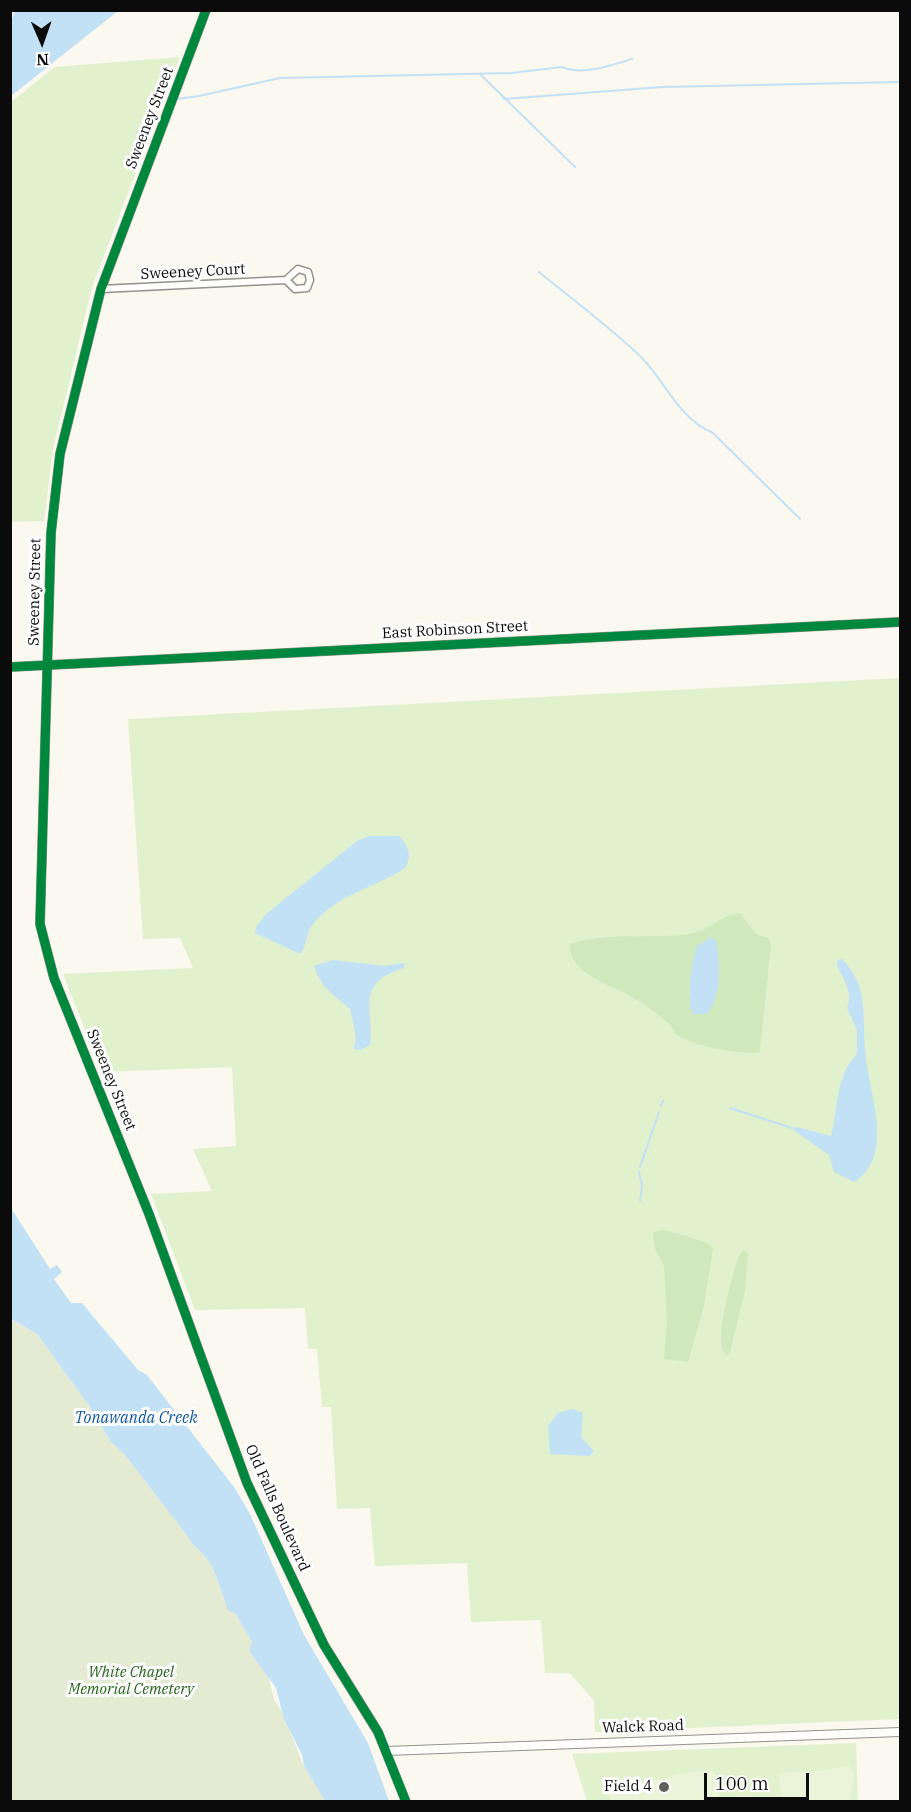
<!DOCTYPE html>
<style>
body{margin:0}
#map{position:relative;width:911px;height:1812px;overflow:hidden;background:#faf8ef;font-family:"IBM Plex Serif",serif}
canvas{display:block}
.frame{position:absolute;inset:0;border:12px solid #0b0b0b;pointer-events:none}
.north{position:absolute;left:12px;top:12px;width:60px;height:60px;-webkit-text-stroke:4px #fff;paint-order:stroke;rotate:178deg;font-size:16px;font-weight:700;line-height:24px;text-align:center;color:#0b0b0b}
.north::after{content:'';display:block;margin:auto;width:21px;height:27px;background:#0b0b0b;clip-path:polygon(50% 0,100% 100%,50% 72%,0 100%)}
.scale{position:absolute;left:704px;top:1773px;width:105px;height:27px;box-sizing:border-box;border:3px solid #0b0b0b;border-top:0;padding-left:8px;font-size:18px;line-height:21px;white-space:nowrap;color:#0b0b0b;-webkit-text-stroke:4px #fff;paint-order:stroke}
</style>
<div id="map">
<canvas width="911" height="1812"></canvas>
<div class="frame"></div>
<div class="north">N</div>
<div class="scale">100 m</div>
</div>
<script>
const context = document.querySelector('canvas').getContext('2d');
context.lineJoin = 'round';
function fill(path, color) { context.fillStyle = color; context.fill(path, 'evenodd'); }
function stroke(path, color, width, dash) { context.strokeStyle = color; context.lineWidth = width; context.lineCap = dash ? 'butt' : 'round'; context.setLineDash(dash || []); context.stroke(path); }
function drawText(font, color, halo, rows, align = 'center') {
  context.font = font + ' "IBM Plex Serif",serif'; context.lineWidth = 6; context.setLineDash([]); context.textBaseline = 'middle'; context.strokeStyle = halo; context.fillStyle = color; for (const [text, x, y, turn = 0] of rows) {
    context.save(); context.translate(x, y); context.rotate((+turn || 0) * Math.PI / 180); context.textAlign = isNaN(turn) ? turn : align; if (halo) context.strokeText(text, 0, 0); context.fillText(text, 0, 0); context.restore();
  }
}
fill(new Path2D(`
 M180,57L92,287L53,449L44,521L11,522V102L55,67Z
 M900,678V1719L595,1732L594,1701L570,1673H545L541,1620L471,1622L467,1563L375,1566L370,1508L337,1509L331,1407H322L317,1349H308L305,1308L195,1310L151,1194L212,1191L193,1149L236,1146L232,1067L102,1072L63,974L193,968L180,938L143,939L128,719Z
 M856,1743L858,1801H587L572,1754Z`), '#e1f0cd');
fill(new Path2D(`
 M740,913L756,934L768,938L771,943L760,1051L755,1053C737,1053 693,1046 679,1036C674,1033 672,1026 667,1022C658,1014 647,1006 637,1000C615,985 569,976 570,944C609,932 650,939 690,934C709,931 721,915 740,913ZM697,946L718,972L711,1009L689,994Z
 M664,1230C677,1234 704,1239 713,1248L704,1306L688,1362L664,1359L667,1318L664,1266L655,1249L653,1232Z
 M743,1250L748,1254L745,1291L730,1352L727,1355C711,1346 733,1275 738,1258Z`), '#d0e8bb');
fill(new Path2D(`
 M10,1319L37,1334L92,1410L110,1441L125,1455L188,1537C195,1549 199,1550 206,1558C217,1573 222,1593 228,1611L235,1613L252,1642L249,1651L269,1678L274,1700L281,1710L304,1766L325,1801H11Z`), '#e4ebd2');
fill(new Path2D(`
 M849,1766L854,1774L850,1801H781L779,1776L782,1773L820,1771Z
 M711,1770L720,1778L719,1801H610L608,1782L661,1780L683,1773Z
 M737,1796H751L771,1801H737Z`), '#ebf4d8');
fill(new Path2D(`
 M15,11V10L118,11L11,96V22Z
 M369,836H399C408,847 413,855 405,868C375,888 337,894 313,924C306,933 307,946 300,954L255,933L256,927L265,915L357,841Z
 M711,937L716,941C720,963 722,997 707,1014H693L691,1010C688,988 691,967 697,946Z
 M842,959C871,988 861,1021 866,1058C870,1096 895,1157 854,1182L834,1172L829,1155L792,1129L797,1127L831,1136C839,1106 835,1077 857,1054V1030L847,1008C854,993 843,979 837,965L838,960Z
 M333,960L385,966L404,963V968C359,982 371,1002 371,1038L370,1045L361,1050L354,1049L356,1037L350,1009C334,995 320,987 314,966Z
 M11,1208L50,1269L57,1265L62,1272L54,1279L71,1303H82L138,1370L147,1375L234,1487L250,1514L304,1635L368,1743L389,1801H325L304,1766L302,1755L284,1719L276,1688L249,1651L252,1642L235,1613L228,1611C222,1594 217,1572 206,1558C200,1550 195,1549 188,1537L125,1455L110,1441L92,1410L37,1334L11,1319Z
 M572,1409L583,1413L581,1437L594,1451L590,1456L550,1454L548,1426L558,1413Z`), '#c3e1f5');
stroke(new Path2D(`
 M480,74L575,167
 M177,99L199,96L280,78L511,73L562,67C583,76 612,65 632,59
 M504,99L662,87L900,82
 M539,272C572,299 607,325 638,354C665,379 677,418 713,433L800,519
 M661,1106L663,1101
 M730,1108L792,1128
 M640,1167L659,1112
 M639,1172L642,1186L640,1201`), '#c3e1f5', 2);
const minor = new Path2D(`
 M101,289L286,280L295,289L307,288L310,280L308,272L298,269L286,280`);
const tertiary = new Path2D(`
 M206,10L101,289L60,454L51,533L40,924L54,978L149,1214L247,1483L324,1645L378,1732L406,1802
 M10,667L900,622
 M387,1751L900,1732`);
stroke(minor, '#93928e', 9);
stroke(tertiary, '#93928e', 10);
stroke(minor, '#fefefd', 6);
stroke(tertiary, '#fefefd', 8);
stroke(new Path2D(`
 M206,10L101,289L60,454L51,533L40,924L54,978L149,1214L247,1483L324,1645L378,1732L406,1802
 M10,667L900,622`), '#00873e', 9);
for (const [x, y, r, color] of [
 [664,1787,6,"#5f5e5b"]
]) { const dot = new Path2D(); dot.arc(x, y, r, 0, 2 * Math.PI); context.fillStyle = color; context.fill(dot); stroke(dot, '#fff', 2); }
drawText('15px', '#0b0b0b', '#fff', [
 ["Sweeney Street",150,118,-69],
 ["Sweeney Court",193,272,-3],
 ["Sweeney Street",35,592,-89],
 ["East Robinson Street",455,630,-3],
 ["Sweeney Street",111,1080,68],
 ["Old Falls Boulevard",277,1508,66],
 ["Walck Road",643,1727,-2]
]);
drawText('italic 15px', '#25651a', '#fff', [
 ["White Chapel",131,1673],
 ["Memorial Cemetery",131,1690]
]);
drawText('15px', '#0b0b0b', '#fff', [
 ["Field 4",652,1787]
], 'right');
drawText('italic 16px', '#1159a1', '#fff', [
 ["Tonawanda Creek",136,1418]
]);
</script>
